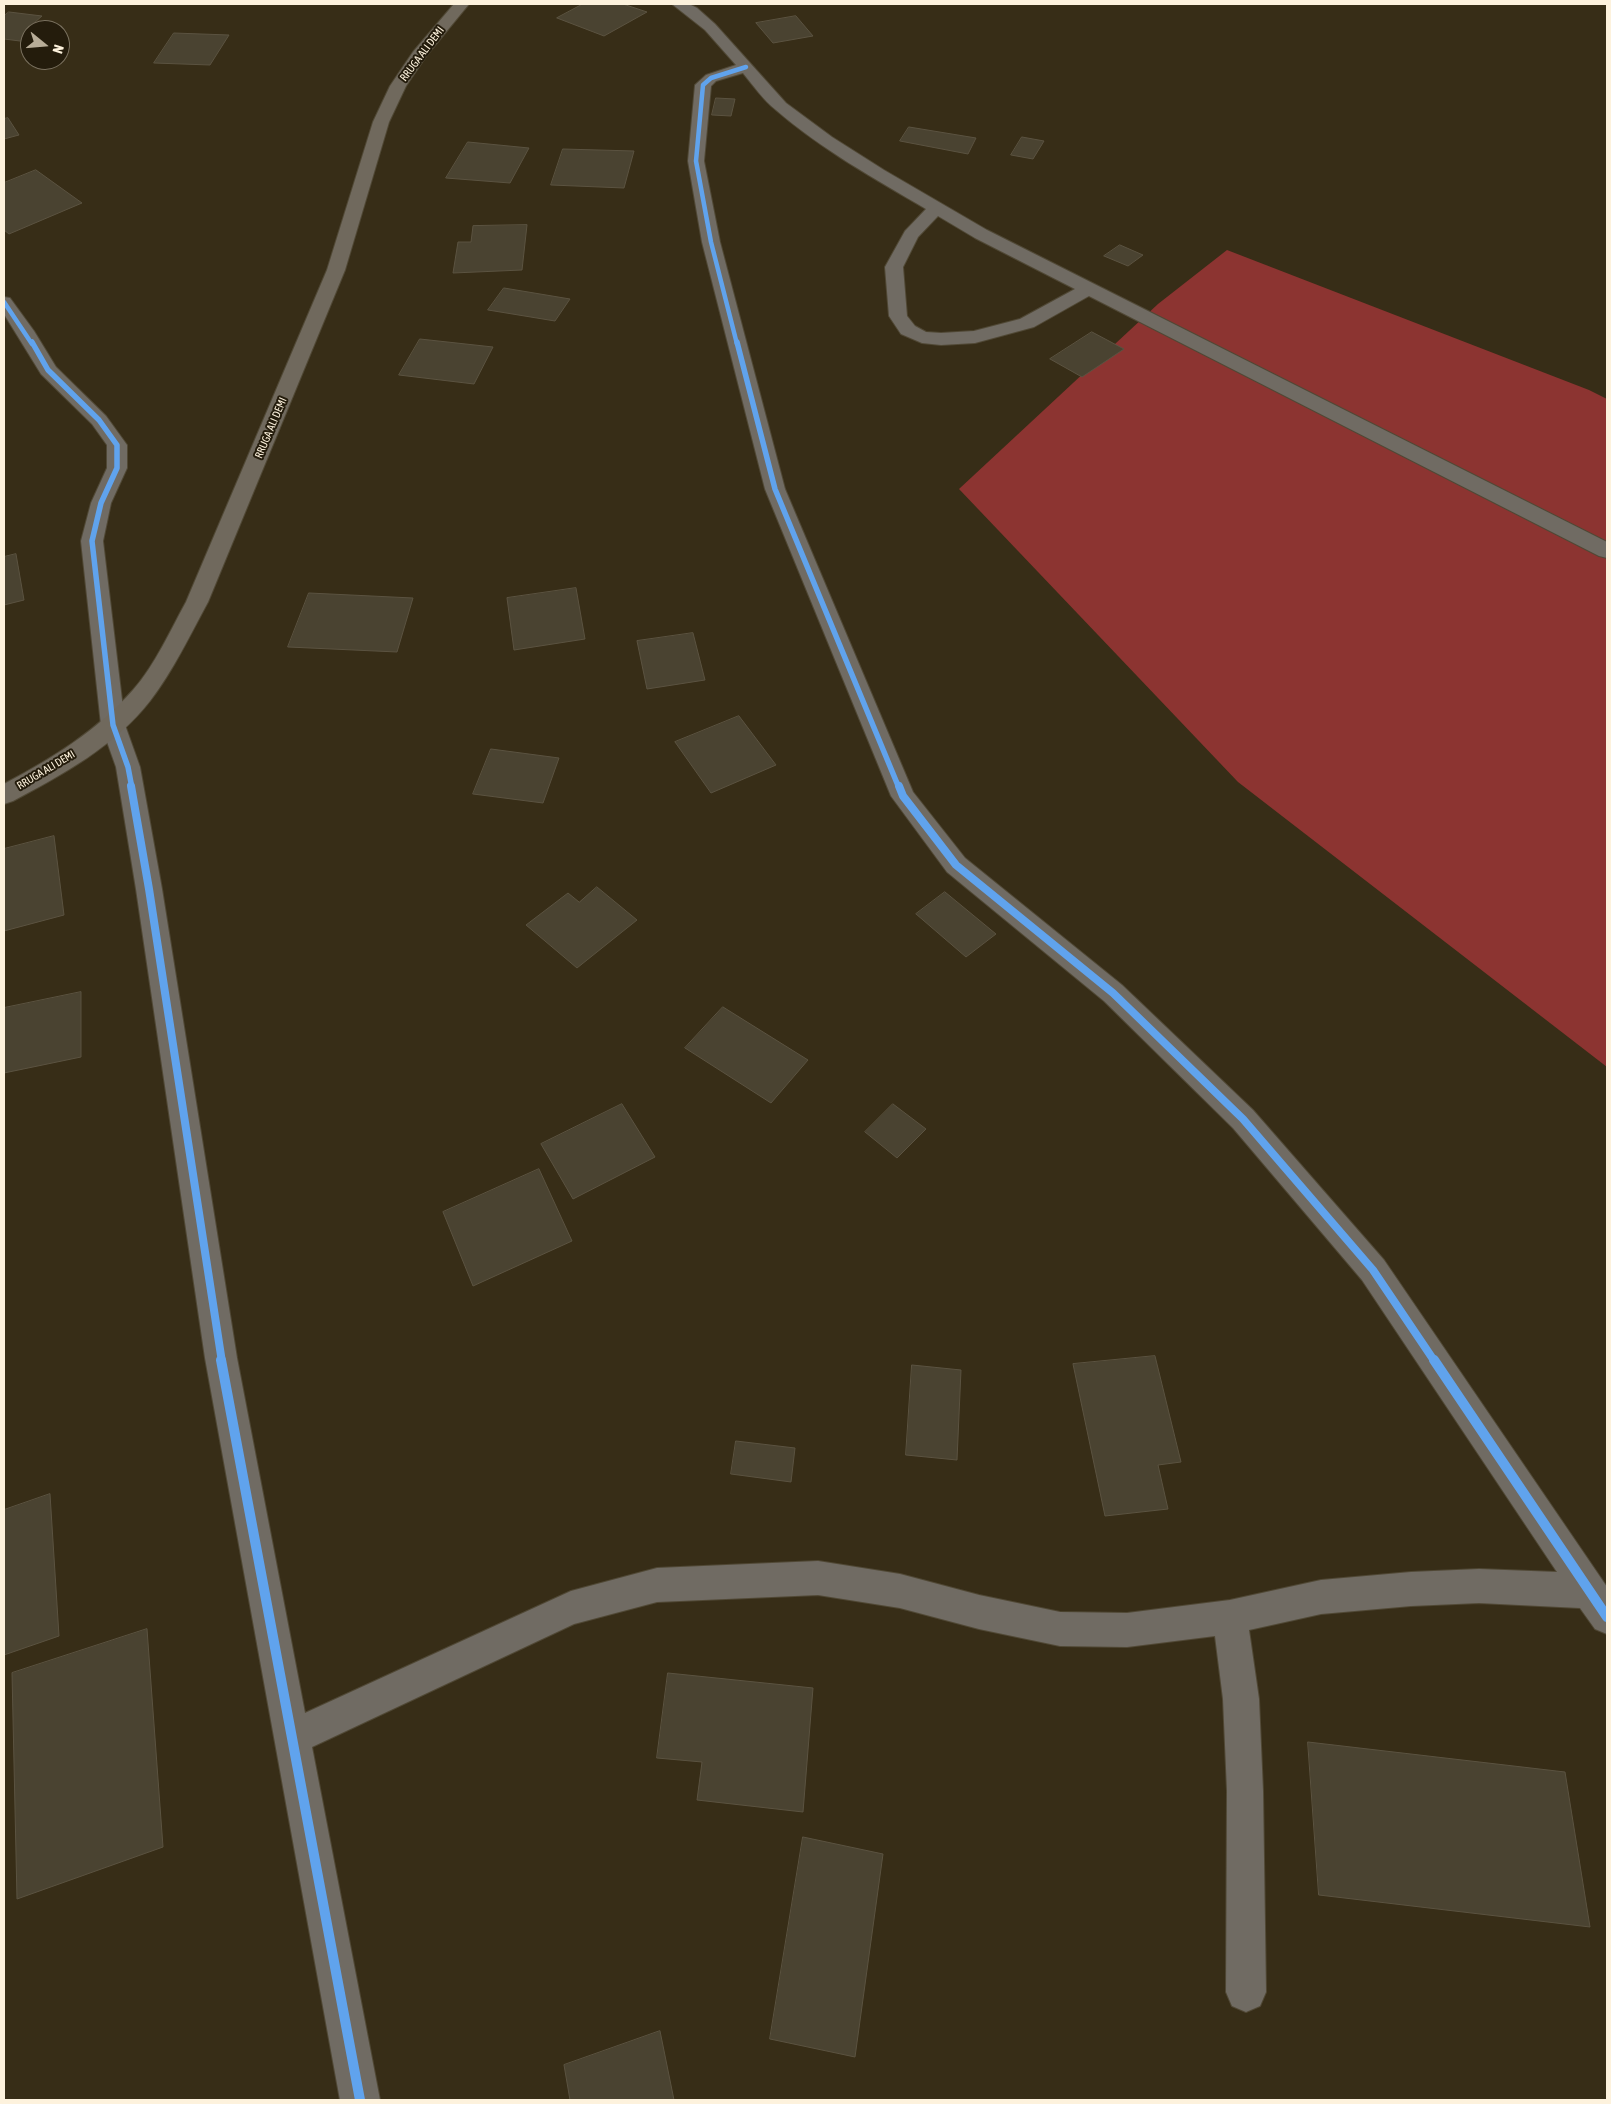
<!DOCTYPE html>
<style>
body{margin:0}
#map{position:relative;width:1611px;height:2104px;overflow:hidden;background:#372d17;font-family:"Asap Condensed",sans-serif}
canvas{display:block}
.frame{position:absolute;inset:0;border:5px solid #fdf2dd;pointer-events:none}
.north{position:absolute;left:20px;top:20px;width:50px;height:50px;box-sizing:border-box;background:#241c0c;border:1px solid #7b7260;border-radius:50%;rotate:107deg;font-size:14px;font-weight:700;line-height:20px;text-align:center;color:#fdf2dd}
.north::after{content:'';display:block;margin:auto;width:18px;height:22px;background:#b8ad98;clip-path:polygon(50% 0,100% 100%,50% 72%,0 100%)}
</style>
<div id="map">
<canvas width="1611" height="2104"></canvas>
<div class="frame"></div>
<div class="north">N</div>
</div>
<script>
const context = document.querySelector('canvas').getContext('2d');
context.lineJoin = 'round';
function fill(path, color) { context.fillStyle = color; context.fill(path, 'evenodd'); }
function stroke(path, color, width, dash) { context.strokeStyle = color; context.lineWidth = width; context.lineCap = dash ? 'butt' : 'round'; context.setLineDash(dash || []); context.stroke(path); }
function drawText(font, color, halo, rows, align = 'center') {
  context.font = font + ' "Asap Condensed",sans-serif'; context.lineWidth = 4; context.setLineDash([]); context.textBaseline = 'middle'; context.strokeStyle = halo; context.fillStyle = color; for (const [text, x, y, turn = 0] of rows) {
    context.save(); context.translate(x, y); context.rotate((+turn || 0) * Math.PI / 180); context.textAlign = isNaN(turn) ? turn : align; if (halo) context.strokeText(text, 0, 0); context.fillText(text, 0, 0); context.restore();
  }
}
fill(new Path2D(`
 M1227,250L1589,390L1607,399V1067L1238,782L959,489L1158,304Z`), '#8c3431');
const building = new Path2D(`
 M583,4H623L647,12L604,36L557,18Z
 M9,12L42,16L34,23L49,25L43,30H30V41L28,42L4,39V16Z
 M796,16L813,36L773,43L756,23Z
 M174,33L229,35L210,65L154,63Z
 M716,98L735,99L731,116L712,115Z
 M8,118L19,135L4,139V119Z
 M909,127L976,138L968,154L900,141Z
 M1022,137L1044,141L1033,159L1011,155Z
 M468,142L529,148L510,183L446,178Z
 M563,149L634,151L624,188L551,185Z
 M36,170L82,203L9,234L4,230V183Z
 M527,225L522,270L453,273L458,242H471L473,226Z
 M1120,245L1143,255L1128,266L1104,256Z
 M504,288L570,299L555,321L488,310Z
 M1092,332L1124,349L1082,377L1050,359Z
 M420,339L493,347L474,384L399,375Z
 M16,554L24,600L4,605V557Z
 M576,588L585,639L514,650L507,598Z
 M309,593L413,598L397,652L288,647Z
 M693,633L705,680L647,689L637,641Z
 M739,716L776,765L711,793L675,742Z
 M491,749L559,758L543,803L473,794Z
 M54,836L64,915L4,931V849Z
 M597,887L637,920L577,968L526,925L568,893L579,902Z
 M945,892L996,934L966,957L916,914Z
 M81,992V1057L4,1073V1008Z
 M723,1007L808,1060L771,1103L685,1048Z
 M622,1104L655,1157L573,1199L541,1144Z
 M893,1104L926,1129L897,1158L865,1132Z
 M539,1169L572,1241L473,1286L443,1212Z
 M1155,1356L1181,1462L1158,1465L1168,1509L1105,1516L1073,1364Z
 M912,1365L961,1370L957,1460L906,1455Z
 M736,1441L795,1448L791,1482L731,1474Z
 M50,1494L59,1636L4,1655V1510Z
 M147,1629L163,1847L17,1899L12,1673Z
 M668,1673L813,1688L803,1812L697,1800L702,1762L657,1758Z
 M1308,1742L1565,1772L1590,1927L1319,1895Z
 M803,1837L883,1854L855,2057L770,2039Z
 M660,2031L674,2100H570L564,2065Z`);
fill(building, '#4a4331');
stroke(building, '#5b5341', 1);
const minor = new Path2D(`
 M672,4H689L697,8L715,24L786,103L832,137L884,170L987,230L1607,542V558L1599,556L1089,296L1034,327L975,343L941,345L922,343L901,334L889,316L885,267L905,231L926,209C875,179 821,149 776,110C763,100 753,85 743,73L716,81L711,86L704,161L720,242L785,489L913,792L965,858L1122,985L1253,1110L1384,1260L1607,1587V1634L1595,1629L1580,1608L1479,1603L1411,1606L1321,1614L1249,1630L1259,1699L1263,1791L1266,1992L1260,2006L1246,2012L1232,2006L1226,1992L1227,1791L1223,1699L1215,1636L1127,1647L1060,1646L979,1629L900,1608L818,1595L657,1602L574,1624L312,1747L380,2100H340L205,1358L136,889L116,767L101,725L81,541L91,503L107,468V445L92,424L41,374L4,314V297L10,298L34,331L56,367L106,416L127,445V468L111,503L103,541L125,725L140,767L162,889L237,1358L305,1713L571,1591L657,1568L818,1561L900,1574L979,1595L1060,1612L1127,1613L1230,1600L1321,1580L1411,1572L1479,1569L1557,1572L1362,1280L1233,1128L1104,1001L947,872L891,796L765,489L702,242L688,161L695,85L706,75L736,65L705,30ZM938,216L975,238L1075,289L1020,319L974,331L941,333L926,332L915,326L907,316L903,267L918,237Z`);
const major = new Path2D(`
 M454,4H469L427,55L406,86L389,122L345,270L208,602C190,635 173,671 150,701C115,746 62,775 13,801L4,804V784C51,759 97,731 133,690C155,665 170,631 186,602L327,270L373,122L390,86L413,52Z`);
stroke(minor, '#504835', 2);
stroke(major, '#504835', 2);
fill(minor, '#706b63');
fill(major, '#70695d');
stroke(new Path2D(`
 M4,302L32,344
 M737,344L711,242L696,161L703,85L711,78L746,67`), '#60a3ed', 4.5);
stroke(new Path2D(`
 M32,342L48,370L99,420L117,445V468L101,503L92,541L113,725L128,767L132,788
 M737,342L775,489L899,788`), '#60a3ed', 5.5);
stroke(new Path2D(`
 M131,786L149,889L222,1362
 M899,786L903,796L956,865L1113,993L1243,1119L1373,1270L1435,1362`), '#60a3ed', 8);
stroke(new Path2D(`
 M221,1360L360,2100
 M1434,1360L1607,1617`), '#60a3ed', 10);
drawText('11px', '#fdf2dd', '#241c0c', [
 ["RRUGA ALI DEMI",422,54,-53],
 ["RRUGA ALI DEMI",271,428,-67],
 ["RRUGA ALI DEMI",46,770,-31]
]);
</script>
